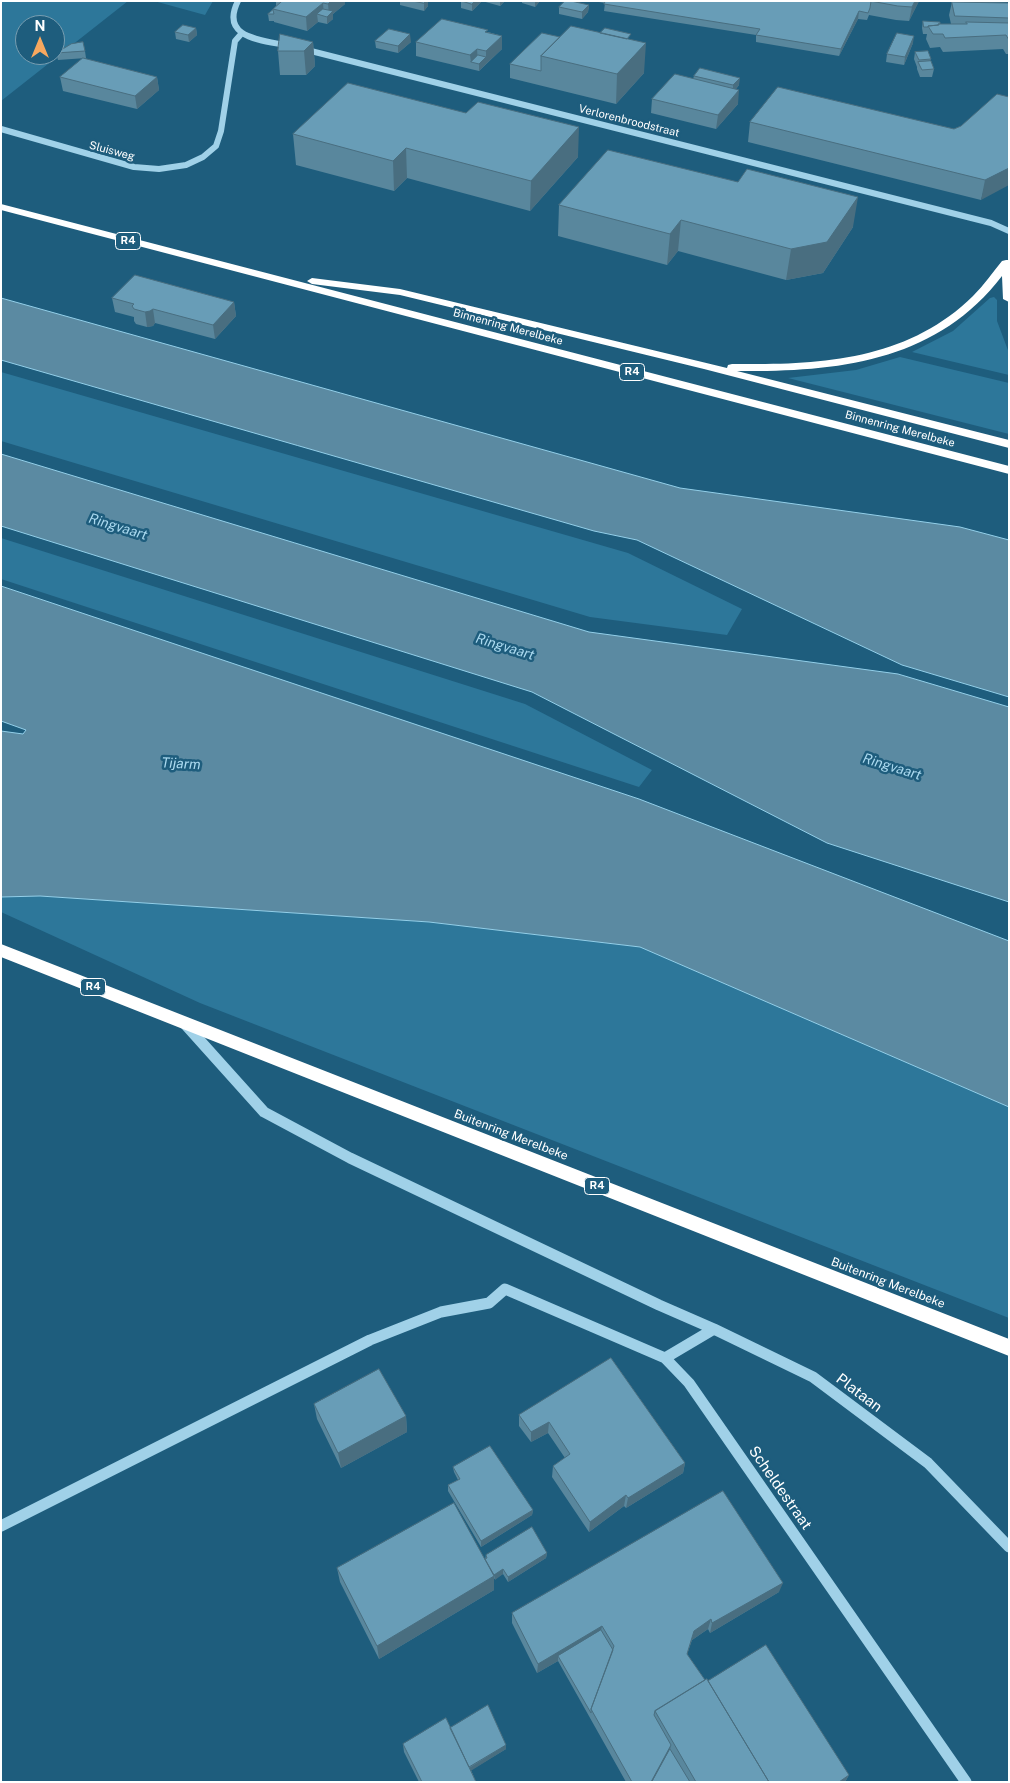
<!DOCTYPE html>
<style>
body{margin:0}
#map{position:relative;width:1010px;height:1783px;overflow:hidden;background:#1e5d7d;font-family:"Public Sans",sans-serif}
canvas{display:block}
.frame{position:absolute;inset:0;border:2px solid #fff;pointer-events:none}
.north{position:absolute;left:15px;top:15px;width:50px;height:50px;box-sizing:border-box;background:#1e5d7d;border:1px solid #789eb1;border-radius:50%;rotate:0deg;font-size:14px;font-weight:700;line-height:20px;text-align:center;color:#fff}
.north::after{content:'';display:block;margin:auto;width:18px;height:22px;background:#f7a85f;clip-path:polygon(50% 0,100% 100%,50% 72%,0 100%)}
</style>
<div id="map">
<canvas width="1010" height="1783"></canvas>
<div class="frame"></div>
<div class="north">N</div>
</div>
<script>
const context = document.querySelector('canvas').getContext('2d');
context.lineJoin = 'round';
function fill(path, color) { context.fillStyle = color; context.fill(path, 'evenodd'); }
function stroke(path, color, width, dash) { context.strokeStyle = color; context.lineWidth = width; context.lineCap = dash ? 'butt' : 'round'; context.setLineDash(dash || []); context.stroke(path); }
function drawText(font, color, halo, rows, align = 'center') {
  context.font = font + ' "Public Sans",sans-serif'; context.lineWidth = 5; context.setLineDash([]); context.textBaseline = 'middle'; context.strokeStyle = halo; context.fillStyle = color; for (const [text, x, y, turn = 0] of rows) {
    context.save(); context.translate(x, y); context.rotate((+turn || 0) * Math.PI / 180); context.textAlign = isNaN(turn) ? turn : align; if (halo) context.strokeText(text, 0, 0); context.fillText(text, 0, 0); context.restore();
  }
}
fill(new Path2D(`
 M1,1H128L1,101ZM25,25H55V55H25Z
 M154,1H213L205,15Z
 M994,297L997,300V321L1009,353V375L912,352L953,331L990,298Z
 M900,357L1009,383V434L788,378L856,370Z
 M1,372L628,553L742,609L727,635L590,617L1,441Z
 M1,538L525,704L652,770L639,787L1,579Z
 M40,896L429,922L640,947L1009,1107V1318L200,1003L1,912V897Z`), '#2d779a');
const water = new Path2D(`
 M1,298L680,488L960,527L1009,540V697L902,665L637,540L594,531L1,360Z
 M1,454L589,632L898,674L1009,707V902L827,843L532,692L1,526Z
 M1,586L639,799L1009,941V1107L640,947L429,922L40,896L1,897V731L23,734L26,730L1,721Z`);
fill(water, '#5b8aa2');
stroke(water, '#93cfe9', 1);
stroke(new Path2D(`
 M238,1C219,39 263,40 290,46
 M303,49L991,223L1009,231
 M1,129L134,167L159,169L186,165L203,157L216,146L221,131L235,41L242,33`), '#a0d1e8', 6);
stroke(new Path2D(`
 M185,1024L264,1112L350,1158L659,1305L714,1329
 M665,1358L714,1329L813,1377L928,1463L1009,1547
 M1,1526L370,1340L441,1312L489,1303L505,1289L665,1358L689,1383L966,1782`), '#a0d1e8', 11);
fill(new Path2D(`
 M1,204L1009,466V474L1,210Z
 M1006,260H1009V302L1003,299L1002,276C936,362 838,372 737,371L1009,440V448L704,369L400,295L312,284L307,281L312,278L400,289L727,368L728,365L732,364C819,365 907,361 973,296C984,285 993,272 1002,261Z
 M1,944L1009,1339V1356L1,957Z`), '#fff');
fill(new Path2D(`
 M276,1H345V4L333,14V19L327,24L318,22L307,31L274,22V21H269L268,14L276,6Z
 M400,1H428V6L424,11L400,5Z
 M461,1H505L500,6L482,1L472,11L461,8Z
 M522,1H540L535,7L522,3Z
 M593,1H919L909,21L896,20L869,15L867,20L858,19L839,56L756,42V35L604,11L605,3Z
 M952,2L1009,3V54H1006L1003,49L943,52L940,47L930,48L926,39L927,34H923L922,28L923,21L940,24H951L949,15Z
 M589,5L588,12L582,19L559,14V7Z
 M196,28L197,35L189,42L176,39L175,32Z
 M488,32L502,36V49L479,71L416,56V42Z
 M560,37L631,40L644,73L616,104L510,78V64Z
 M375,41L411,42L398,53L376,48Z
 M313,42L315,66L306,75H280L278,51Z
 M913,43L904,65L886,62L887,54Z
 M85,51L86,58L58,60L56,53Z
 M915,52L931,59L930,61L934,69L932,77H920L917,69V67L914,59Z
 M694,76L739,85L736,89L738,104L716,129L651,113L652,99L693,79Z
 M60,77H157L159,90L137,109L63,91Z
 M1009,97L981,200L748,142L750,122L954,129L961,126Z
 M293,134L578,157L530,211L407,178L394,191L296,165Z
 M738,182L853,227L823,273L786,280L678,251L667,265L558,236L559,205Z
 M112,298L234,302L236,316L215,339L155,323L153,326L147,327L136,324L134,321V317L115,312Z
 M611,1358L685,1463L683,1473L626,1508L624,1506L589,1532L552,1477L553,1466L565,1458L548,1433L531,1442L519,1426V1415Z
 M314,1404L406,1416L407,1432L341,1468L317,1419Z
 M453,1467L533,1510L532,1515L481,1547L448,1491V1485L458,1480L454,1472Z
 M547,1553L546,1558L508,1582L503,1574L494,1579V1590L379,1659L340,1582L337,1568L485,1560L486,1555Z
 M779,1592L710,1633L708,1629L692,1640L687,1654L705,1680L708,1681L849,1775L845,1782H626L558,1661L537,1673L512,1623V1613Z
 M450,1728L506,1749L471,1770L476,1782H419L404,1752L403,1744Z`), '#59879d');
fill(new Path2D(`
 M331,1H345V4L333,14V19L327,24V17L329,15L328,4Z
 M426,1H428V6L424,11V3Z
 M475,1H482L472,11V4Z
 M500,1H505L500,6Z
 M535,1H540L535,7Z
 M915,1H919L909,21L912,7Z
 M323,3L324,16L317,14L318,22L307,31L306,17Z
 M589,5L588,12L582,19V12Z
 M859,11L858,19L839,56L841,49Z
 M196,28L197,35L189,42L188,35Z
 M410,34L411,42L398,53V46Z
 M502,36V49L486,64V51Z
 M914,36L913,43L904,65L905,57Z
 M313,42L315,66L306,75L304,51Z
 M646,43L644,73L616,104L617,74Z
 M477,49L478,62H471L470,55Z
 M486,57V64L479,71V64Z
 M157,77L159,90L137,109L135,96Z
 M740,78L739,85L733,93V85Z
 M739,90L738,104L716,129L718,115Z
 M579,127L578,157L530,211L531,181Z
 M406,148L407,178L394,191L393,161Z
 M1009,168V185L981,200L985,180Z
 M858,197L853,227L823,273L786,280L791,249Z
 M681,220L678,251L667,265L670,234Z
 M234,302L236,316L215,339L213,325Z
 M153,309L155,323L153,326L147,327L145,312Z
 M406,1416L407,1432L341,1468L338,1453Z
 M549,1422L548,1433L531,1442V1432Z
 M685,1463L683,1473L626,1508L628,1498Z
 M626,1495L624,1506L589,1532L590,1522Z
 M533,1510L532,1515L481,1547V1541Z
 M547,1553L546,1558L508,1582V1577Z
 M503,1569V1574L495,1580L494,1575Z
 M494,1576V1590L379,1659L377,1646Z
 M783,1583L779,1592L710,1633L712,1623Z
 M711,1619L708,1629L692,1640L684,1663L694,1631Z
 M602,1626L600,1635L558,1656V1661L537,1673L538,1664Z
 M506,1745V1749L469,1772V1768Z
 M671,1745L669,1753L653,1782H651Z
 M849,1775L845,1782H839Z`), '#496e80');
const building = new Path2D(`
 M276,1H331L328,4L323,3L306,17L273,9L281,2Z
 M413,1H426L424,3Z
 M462,1H475L472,4Z
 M565,1H571L589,5L582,12L559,7Z
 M606,1H871L870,8L868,13L859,11L841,49L756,35L760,29L604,4Z
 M871,1H915L912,7L898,6Z
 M952,2L1009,3V18L955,16Z
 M323,9L333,11L327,17L317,14Z
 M273,10L274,14H268Z
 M442,19L488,30L485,32L502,36L486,51L477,49L470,55L416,42Z
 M923,21L940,22V24H938V25L928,26V27H924Z
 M966,22L1009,23V40L1006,35L945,38L943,34H933L928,26L939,25L938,24H967Z
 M183,25L196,28L188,35L175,32Z
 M571,26L646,43L617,74L541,56Z
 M605,28L631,34L627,39L600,33Z
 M389,29L410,34L398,46L375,41Z
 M542,33L560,37L541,56V71L510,64Z
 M897,33L914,36L905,57L887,54Z
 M280,34L313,42L304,51H278Z
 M83,42L85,51L56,53L71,44Z
 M928,51L931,59L919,60L915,52Z
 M478,55L486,57L479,64L471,62Z
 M83,58L157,77L135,96L60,77Z
 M931,61L934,69L922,70L918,62Z
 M700,68L740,78L733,85L694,76Z
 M675,74L739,90L718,115L652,99Z
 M348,83L466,113L478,102L579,127L531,181L406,148L393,161L293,134Z
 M778,87L954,129L961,126L997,94L1009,97V168L985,180L750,122Z
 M608,150L738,182L747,169L858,197L827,242L791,249L681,220L670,234L559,205Z
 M135,275L234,302L213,325L153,309L150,311L145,312L134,309L132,306L134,304L112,298Z
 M611,1358L685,1463L628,1498L626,1495L590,1522L553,1466L570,1454L549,1422L531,1432L519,1415Z
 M379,1369L406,1416L338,1453L314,1404Z
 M490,1446L533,1510L481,1541L448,1485L460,1479L453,1467Z
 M723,1491L783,1583L712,1623L711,1619L694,1631L687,1654L705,1680L655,1711L654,1715L671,1745L651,1782H632L591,1709L614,1646L602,1626L538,1664L512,1613Z
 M454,1503L494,1576L377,1646L337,1568Z
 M532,1527L547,1553L508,1577L503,1569L494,1575L485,1559L487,1558L486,1555Z
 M601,1630L613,1650L591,1709V1713L558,1656Z
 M766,1645L849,1775L839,1782H769L708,1681Z
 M707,1679L769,1782H696L655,1711Z
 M488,1705L506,1745L469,1767L450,1728Z
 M446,1718L476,1782H422L403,1744Z
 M670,1749L690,1782H652Z`);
fill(building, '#689db7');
stroke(building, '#496e80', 1);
drawText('11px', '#fff', '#1e5d7d', [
 ["Verlorenbroodstraat",629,121,14],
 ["Sluisweg",112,151,15],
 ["Binnenring Merelbeke",508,327,15],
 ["Binnenring Merelbeke",900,429,15]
]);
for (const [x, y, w] of [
 [128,241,25],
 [632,372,25],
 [93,987,25],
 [597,1186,25]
]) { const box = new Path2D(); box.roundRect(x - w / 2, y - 8.5, w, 17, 4); context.fillStyle = '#1e5d7d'; context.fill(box); stroke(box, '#fff', 1); }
drawText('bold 11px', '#fff', null, [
 ["R4",128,241],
 ["R4",632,372],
 ["R4",93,987],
 ["R4",597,1186]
]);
drawText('12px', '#fff', '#1e5d7d', [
 ["Buitenring Merelbeke",511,1135,21],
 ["Buitenring Merelbeke",888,1283,21]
]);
drawText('italic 14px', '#abdaf0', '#1e5d7d', [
 ["Ringvaart",118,527,17],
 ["Ringvaart",505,647,17],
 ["Tijarm",181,764,3],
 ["Ringvaart",892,767,17]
]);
drawText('15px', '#fff', '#1e5d7d', [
 ["Plataan",859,1393,37],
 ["Scheldestraat",780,1488,55]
]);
</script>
